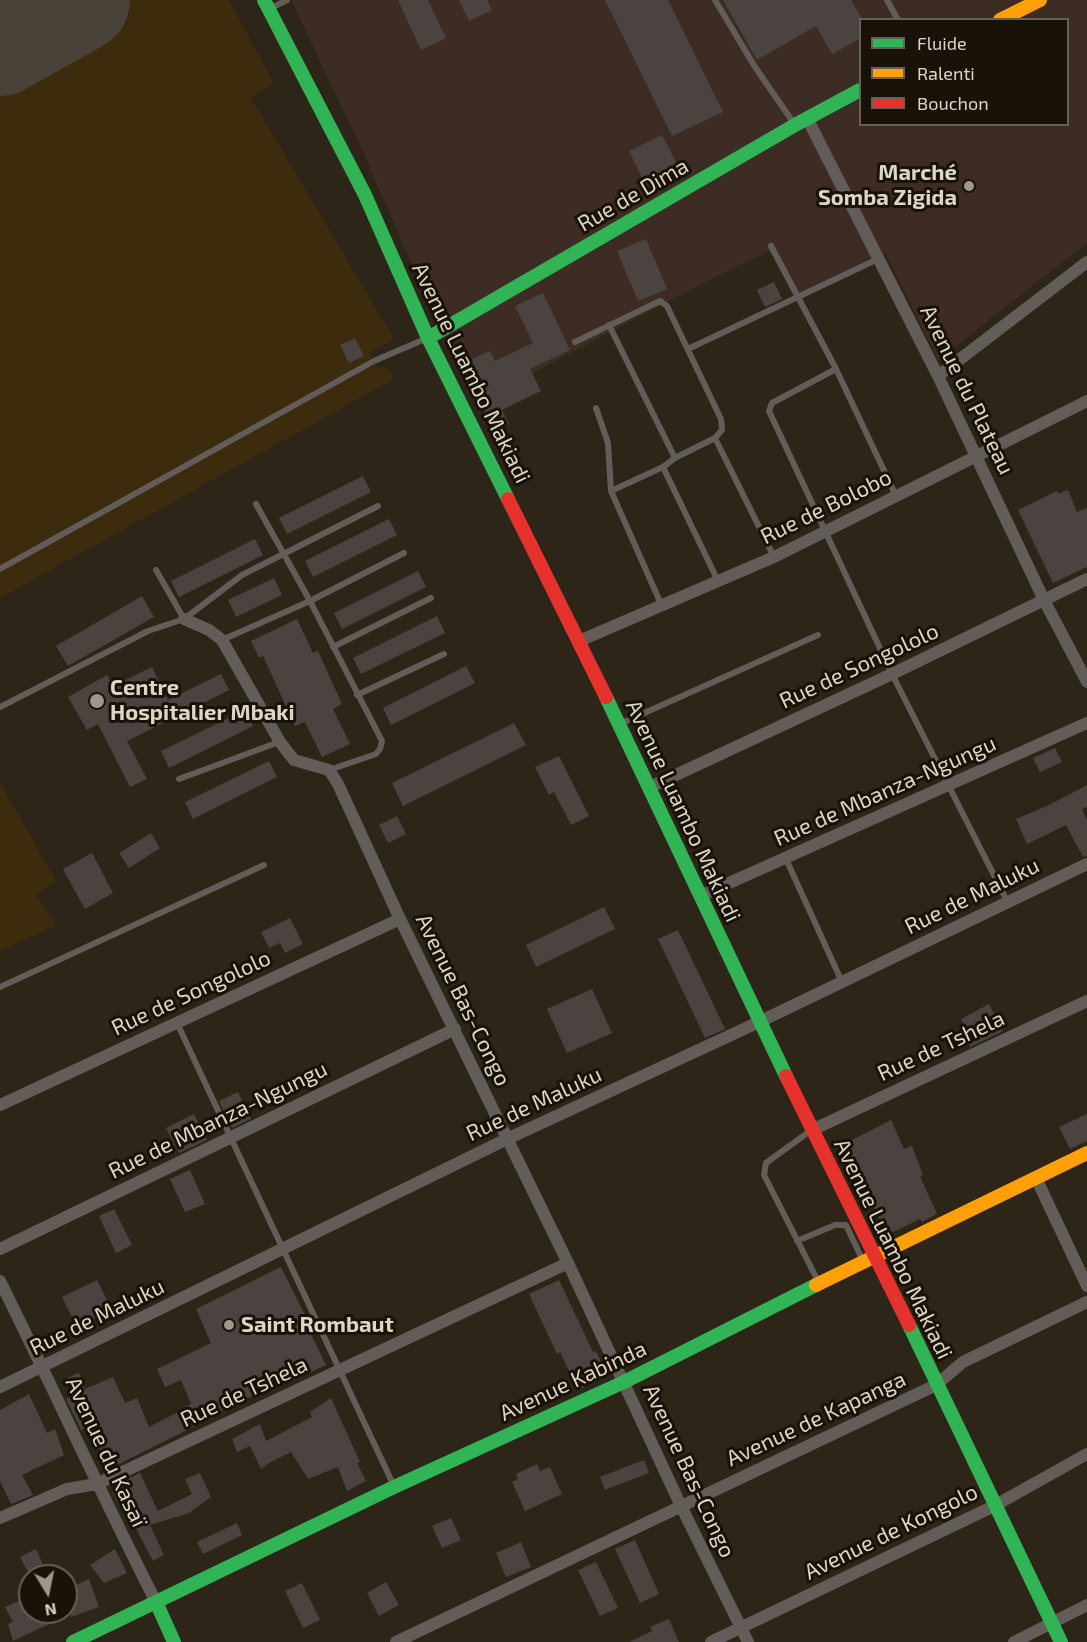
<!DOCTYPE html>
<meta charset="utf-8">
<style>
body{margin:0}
#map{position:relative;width:1087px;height:1642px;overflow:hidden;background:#2d2517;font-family:"Exo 2",sans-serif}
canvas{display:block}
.legend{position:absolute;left:859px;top:18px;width:210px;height:108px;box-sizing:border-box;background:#181208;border:2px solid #676054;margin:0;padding:8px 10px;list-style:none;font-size:18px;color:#ddd5c6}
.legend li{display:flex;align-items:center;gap:12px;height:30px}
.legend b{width:30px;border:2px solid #676054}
.north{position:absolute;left:18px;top:1564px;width:60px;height:60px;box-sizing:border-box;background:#181208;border:2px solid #676054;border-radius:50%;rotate:170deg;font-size:16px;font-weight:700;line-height:24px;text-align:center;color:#ddd5c6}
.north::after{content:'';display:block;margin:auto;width:21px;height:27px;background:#9f9789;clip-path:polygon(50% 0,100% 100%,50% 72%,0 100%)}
</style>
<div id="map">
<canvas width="1087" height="1642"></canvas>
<ul class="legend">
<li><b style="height:8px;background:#30b455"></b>Fluide</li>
<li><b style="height:8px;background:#ff9f0a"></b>Ralenti</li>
<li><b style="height:8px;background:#e5322d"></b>Bouchon</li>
</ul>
<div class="north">N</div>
</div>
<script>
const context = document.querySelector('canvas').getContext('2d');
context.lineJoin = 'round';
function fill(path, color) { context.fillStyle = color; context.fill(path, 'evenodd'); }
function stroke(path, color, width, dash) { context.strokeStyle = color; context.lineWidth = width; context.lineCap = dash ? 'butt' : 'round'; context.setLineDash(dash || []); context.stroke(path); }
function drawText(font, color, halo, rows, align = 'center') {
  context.font = font + ' "Exo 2",sans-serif'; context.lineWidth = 6; context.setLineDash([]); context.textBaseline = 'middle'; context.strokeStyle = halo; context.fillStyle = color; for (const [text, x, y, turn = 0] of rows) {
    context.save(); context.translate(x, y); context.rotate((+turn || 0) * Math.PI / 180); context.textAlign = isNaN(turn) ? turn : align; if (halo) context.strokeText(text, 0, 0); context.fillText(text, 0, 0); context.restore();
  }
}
fill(new Path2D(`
 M291,0H1087V243L938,360L886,254L798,297L773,249L705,282L475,404L437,322L359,143ZM860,20H1068V124H860Z`), '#3d2c24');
fill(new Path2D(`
 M0,0H229L274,84L251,98L394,339L369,353L378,369L387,366L394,379L0,598Z
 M0,782L56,881L36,894L56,925L0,951Z`), '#3c2c0d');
stroke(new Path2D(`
 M0,44L78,0`), '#484238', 104);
fill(new Path2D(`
 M398,0H428L446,38L421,50Z
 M459,0H487L492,10L469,21Z
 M605,0H668L723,112L672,136Z
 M723,0H851L861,17V38L832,54L816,26L757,60Z
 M662,135L680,170L646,186L629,151Z
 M646,239L667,289L638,301L617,251Z
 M774,282L782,299L765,307L757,290Z
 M543,293L570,350L530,369L541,391L502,410L509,424L495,432L481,404L487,401L468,361L490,351L495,361L533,343L515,306Z
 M355,338L364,356L349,363L340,345Z
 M363,476L371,492L287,534L279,518Z
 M1068,490L1077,512L1087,508V567L1053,583L1018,510L1057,491L1058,494Z
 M389,519L397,535L313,577L305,561Z
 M255,539L263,555L179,597L171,581Z
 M418,571L426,587L342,629L334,613Z
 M274,578L282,595L236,617L228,600Z
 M142,596L154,617L68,666L56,646Z
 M437,616L445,633L361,674L353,658Z
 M297,619L313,653L318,651L342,704L333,709L350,744L322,757L305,722L295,726L263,656L259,658L251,641Z
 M466,666L475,683L391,725L383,708Z
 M152,667L168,700L221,674L229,690L127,741L147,779L130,787L98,724L87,730L68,697L107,675L113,686Z
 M245,710L253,726L169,768L161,751Z
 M514,723L526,745L403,806L392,783Z
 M1055,748L1062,762L1040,772L1033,758Z
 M559,756L589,816L571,825L554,792L549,795L535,767Z
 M269,761L277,777L193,819L185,802Z
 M1087,785V807L1082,809L1087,820V856L1083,857L1066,825L1027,844L1016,819L1051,804Z
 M397,816L406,834L388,843L379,825Z
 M151,833L160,848L129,868L119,853Z
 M92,853L113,893L85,909L63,869Z
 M604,907L615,929L536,967L526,945Z
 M290,918L303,944L285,953L280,943L269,948L261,932Z
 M678,930L725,1029L705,1038L658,939Z
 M592,989L612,1033L567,1053L547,1009Z
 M989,1004L1003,1031L970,1047L963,1032L966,1030L961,1019Z
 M238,1092L251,1119L232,1128L219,1101Z
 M194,1114L207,1140L179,1153L166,1128Z
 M1087,1114V1141L1070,1149L1059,1127Z
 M891,1120L904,1149L912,1146L923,1175L920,1176L937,1214L922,1222L920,1219L887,1235L844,1144Z
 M190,1170L205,1204L185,1212L170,1179Z
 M114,1209L132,1245L116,1253L99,1216Z
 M281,1267L309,1323L306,1324L326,1365L294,1380L293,1377L208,1417L209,1419L109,1469L89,1427L81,1430L66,1399L74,1395L67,1378L79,1373L85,1389L113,1377L125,1403L137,1398L149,1427L182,1410L181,1409L191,1404L181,1380L165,1387L157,1369L211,1343L196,1309Z
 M97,1280L112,1310L77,1327L62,1297Z
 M559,1280L593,1352L596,1351L608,1376L578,1390L560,1352L557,1354L529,1294Z
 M29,1394L47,1433L55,1429L64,1455L22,1475L33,1495L11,1504L0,1481V1410Z
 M331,1398L360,1462L357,1463L366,1481L347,1491L338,1467L308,1479L291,1452L269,1463L261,1469L250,1446L237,1452L232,1439L260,1424L266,1441L312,1417L310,1412Z
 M644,1460L649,1473L605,1490L600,1477Z
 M537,1464L540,1471L550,1467L562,1494L525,1511L512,1482L518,1479L516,1474Z
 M140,1473L158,1511L192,1494L185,1479L200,1473L211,1497L189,1513L150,1525L164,1555L153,1561L127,1511L123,1513L112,1492L118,1489L116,1484Z
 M451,1518L461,1540L442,1548L432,1526Z
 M237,1523L242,1535L203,1554L197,1542Z
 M635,1540L659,1594L640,1603L615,1549Z
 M521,1542L531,1567L506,1577L496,1553Z
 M36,1549L48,1576H30L20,1557Z
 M115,1549L127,1573L104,1583L90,1565Z
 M596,1562L618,1608L600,1616L578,1570Z
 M89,1579L99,1607L71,1617L66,1590Z
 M386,1582L399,1605L379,1616L367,1593Z
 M302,1583L320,1620L303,1628L285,1591Z
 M21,1600L27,1616L36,1612H45L51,1623L13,1641L8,1624L13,1622L5,1607Z
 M669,1619L679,1642H629L652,1631L650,1627Z`), '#4b4340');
stroke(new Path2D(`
 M715,0L755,67L793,122
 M887,0L898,20
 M271,8L287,0
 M771,246L836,369L896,496
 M609,325L675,458
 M575,342L660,301L667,306L721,419L722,430L715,438L675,458L663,467L611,491
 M688,349L878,259
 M836,369L772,403L769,411L892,674L1007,901
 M596,408L608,443L611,491L661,604
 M715,438L774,557
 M663,467L718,581
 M256,504L310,601L382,741L380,749L376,754L329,770
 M0,569L374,361L425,339
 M156,570L184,619
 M222,640L310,601L404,553
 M333,647L431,598
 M357,695L444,654
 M0,707L148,631L184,619L242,575L378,506
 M622,723L818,635
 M179,779L279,742
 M786,859L842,982
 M0,987L264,865
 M177,1023L393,1484
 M810,1131L766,1163L764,1175L819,1283
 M797,1241L835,1225H846L863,1261`), '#625d58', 6);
stroke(new Path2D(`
 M807,118L938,376L1044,600L1087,682
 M938,376L1087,262
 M184,619L209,630L222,640L280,742L294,760L329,770L338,784L400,919L568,1263L681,1506L748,1642
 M579,641L774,557L1087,401
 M648,788L892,674L1087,579
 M700,896L1087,723
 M0,1105L400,919
 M812,1130L1087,1001
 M1036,1178L1087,1286
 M0,1249L455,1029
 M0,1281C53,1388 102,1496 156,1602
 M0,1387L507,1139L759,1022L1087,864
 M0,1518L67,1489L97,1484L568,1263
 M396,1642L936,1385L963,1362L1087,1302
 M711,1642L994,1506L1087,1454
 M1014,1642L1087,1605`), '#625d58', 12);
stroke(new Path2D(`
 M264,0L365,195L428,338L508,499
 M428,338L795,125L860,90
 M606,697L786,1076
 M909,1325L1061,1642
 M156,1602L174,1642
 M73,1642L394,1487L624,1382L816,1285`), '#30b455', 14);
stroke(new Path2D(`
 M1000,20L1040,0
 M816,1285L1087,1153`), '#ff9f0a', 14);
stroke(new Path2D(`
 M508,499L606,697
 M786,1076L909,1325`), '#e5322d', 14);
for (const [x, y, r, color] of [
 [969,186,6,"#9f9789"],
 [97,701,8,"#9f9789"],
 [229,1325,6,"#9f9789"]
]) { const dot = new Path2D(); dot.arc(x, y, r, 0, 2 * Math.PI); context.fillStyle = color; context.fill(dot); stroke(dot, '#181208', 2); }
drawText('bold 22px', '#ddd5c6', '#181208', [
 ["Marché",957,173,"right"],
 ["Somba Zigida",957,198,"right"],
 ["Centre",110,688],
 ["Hospitalier Mbaki",110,713],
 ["Saint Rombaut",241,1325]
], 'left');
drawText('22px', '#ddd5c6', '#181208', [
 ["Rue de Dima",633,195,-30],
 ["Avenue Luambo Makiadi",471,373,64],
 ["Avenue du Plateau",967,390,64],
 ["Rue de Bolobo",826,507,-26],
 ["Rue de Songololo",859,666,-25],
 ["Rue de Mbanza-Ngungu",885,791,-24],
 ["Avenue Luambo Makiadi",683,811,65],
 ["Rue de Maluku",972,896,-26],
 ["Rue de Songololo",191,993,-25],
 ["Avenue Bas-Congo",463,1000,64],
 ["Rue de Tshela",941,1046,-25],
 ["Rue de Maluku",534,1104,-25],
 ["Rue de Mbanza-Ngungu",218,1120,-26],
 ["Avenue Luambo Makiadi",893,1249,64],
 ["Rue de Maluku",97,1317,-26],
 ["Avenue Kabinda",573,1381,-25],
 ["Rue de Tshela",244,1392,-25],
 ["Avenue de Kapanga",816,1419,-25],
 ["Avenue du Kasaï",106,1452,65],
 ["Avenue Bas-Congo",689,1471,65],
 ["Avenue de Kongolo",891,1532,-26]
]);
</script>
